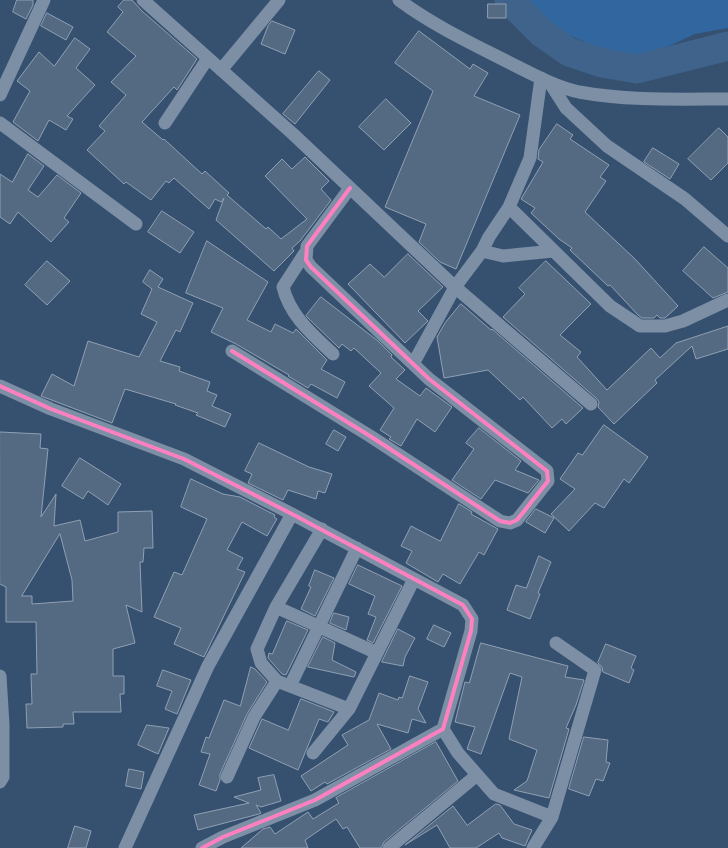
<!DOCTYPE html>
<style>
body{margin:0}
canvas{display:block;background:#365070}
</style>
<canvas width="728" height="848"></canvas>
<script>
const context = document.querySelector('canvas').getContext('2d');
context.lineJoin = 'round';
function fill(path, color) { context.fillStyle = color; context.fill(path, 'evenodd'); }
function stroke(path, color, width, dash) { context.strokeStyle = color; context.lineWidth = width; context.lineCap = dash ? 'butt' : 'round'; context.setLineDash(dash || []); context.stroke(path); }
fill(new Path2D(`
 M523,0H728V28L695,34L645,57H620L559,31Z`), '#31669e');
stroke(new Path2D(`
 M509,0L542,33L569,52L602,63L637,69L728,46`), '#3f638a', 29);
const building = new Path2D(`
 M17,0H33V5L26,19L13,12Z
 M124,0H132L142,11L197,59L177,90L174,87L142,122L163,140L164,139L202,174L205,171L229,193L227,195L266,229L268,227L281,239L307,219L265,176L282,159L292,169L305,157L329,181L321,189L331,200L300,241L292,248L294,251L274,271L216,220L224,198L221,202L215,199L209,209L174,178L169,183L166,181L151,200L126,182L124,184L87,150L105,131L99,126L126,95L111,82L136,56L107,32L123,12L118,7Z
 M488,4H506V18H488Z
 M47,13L73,27L66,40L41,26Z
 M272,21L295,30L285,54L261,44L268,26Z
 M419,31L470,69L473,64L488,73L474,96L520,115L456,269L440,262L419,242L426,224L385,207L433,91L395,63Z
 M75,38L90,49L76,68L95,85L67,116L73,119L66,130L49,120L38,141L13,122L30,91L17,81L39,52L54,66Z
 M319,71L330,80L295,124L283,114Z
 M386,99L411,123L384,150L359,127Z
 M557,124L573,135L570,139L609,165L600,177L606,181L585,212L635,259L678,306L665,318H660L657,315L654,318H642L638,315L610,285L608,286L570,250L572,248L559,239L531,213L535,208L521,199L543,162L538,159L539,150Z
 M719,128L728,137V163L711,180L688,159Z
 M653,148L679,164L670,179L644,162Z
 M28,154L44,166L28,190L38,197L57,175L81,193L64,218L69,222L51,242L18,212L10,224L0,217V174L12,182Z
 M162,211L194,232L180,253L148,232Z
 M207,241L268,282L247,320L271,332L275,324L293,333L296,329L327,360L321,369L345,382L337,398L311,384L308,388L288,376L289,375L236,344L211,332L223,308L186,293Z
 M704,247L728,268V292L713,298L683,271Z
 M408,254L443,287L418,311L428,321L405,343L348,284L370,264L384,277Z
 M47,261L70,281L47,305L25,285Z
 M546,261L591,304L560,335L581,352L577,357L607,390L651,348L660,358L676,343L728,326V349L696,359L692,346L655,380L657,383L614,424L598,407L599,402L596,398L503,317L525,294L519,288Z
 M150,270L163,279L158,287L193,303L180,332L176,330L160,361L180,367L179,371L210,382L207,391L217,395L212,406L231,414L225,427L196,415L198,413L175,405L176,404L125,389L112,423L41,396L52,374L74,386L88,341L139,357L157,322L141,314L152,289L143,282Z
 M321,297L378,341L392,355L391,357L405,370L396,379L420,396L426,388L452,407L435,432L417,419L401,446L389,439L391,437L380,430L394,408L369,386L381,373L354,348L351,351L342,344L339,348L337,346L309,319L306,316Z
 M461,304L491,330L492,329L583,408L566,424L562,419L552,428L523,397L520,400L488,370L444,378L437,337L445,323Z
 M604,425L648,457L629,483L624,479L604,508L595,503L569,531L551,514L575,489L560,479L578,453L582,455Z
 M479,428L521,461L515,470L539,480L528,493L495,480L481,499L452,480L474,449L466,443Z
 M334,430L346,437L338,451L326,444Z
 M0,432L41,434L40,448L48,449L41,517L56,494L54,526L80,520L85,541L118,532V512L152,511L153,548H144L143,562H140L142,612L126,605L135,643L113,649V676H124V694H120L121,712H73L74,724H63V727L27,728L26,704H32L31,674H37L36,622H6V587L0,584ZM60,534L72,580L73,601L32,604V596H22Z
 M259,443L309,467L332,474L325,493L318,491L316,499L288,490L283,500L248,483L252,474L245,471Z
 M80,458L121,484L108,505L88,491L83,499L62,486Z
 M191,479L223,494L240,497L275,515L274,517L277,519L267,536L242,522L227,550L243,558L237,569L245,572L204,657L174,644L181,628L154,617L174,572L182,575L207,519L181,507Z
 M459,504L472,512L471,514L498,529L484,555L479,552L460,584L443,574L438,582L406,563L412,551L401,546L411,526L440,541Z
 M536,509L554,518L545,533L526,522Z
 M539,556L551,562L538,593L540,594L530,619L507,610L516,585L526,588Z
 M358,565L402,586L373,643L367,640L376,617L368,614L375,596L349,584Z
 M315,570L334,578L315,616L301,609L311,587L309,586Z
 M334,613L349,617L346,630L330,623Z
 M287,621L308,630L286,675L282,674L268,658L269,653L272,654Z
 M434,625L451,633L444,647L427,639Z
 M398,629L415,638L405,657L403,666L382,662Z
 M323,637L335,643L332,660L356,672L354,677L308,667Z
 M481,643L568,666L565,677L584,680L576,705L566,728L569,729L549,798L514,790L527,781L537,750L509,739L522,677L510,673L481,754L467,749L475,727L455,722L465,682L469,683Z
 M606,644L636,656L631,668L634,670L629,683L603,672L602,667L598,663Z
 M251,667L255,669L267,682L247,714L220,774V780L216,791L199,785L210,754L201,752L206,737L209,738L224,700L240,706Z
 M163,670L191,680L177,714L165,709L172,691L157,686Z
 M410,676L428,682L418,709L426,723L412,719L408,733L377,724L391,749L327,784L325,782L311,791L301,776L348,745L342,735L369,720L379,693L398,700L399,697L402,698Z
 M301,699L334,712L328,722L319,719L298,770L249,748L262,719L288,730Z
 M147,725L169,728L158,754L138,745Z
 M584,737L608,740L606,762L610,763L603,781L596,779L589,796L569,789Z
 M436,742L458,781L384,842L381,848H360L347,827L343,829L336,819L305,840L308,848H241L263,829L270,827L275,834L308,812L313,819L339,803L336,798Z
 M129,769L144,772L141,789L126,786Z
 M274,775L281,801L261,807L256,805L261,813L259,814L198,830L194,815L249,803L234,797L261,790L258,778Z
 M496,804L500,805L514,824L532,830L525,846L502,838L499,833L476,848H450L437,825L405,845L453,806L467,825Z
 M75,826L91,831L86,848H68Z`);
fill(building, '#546982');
stroke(building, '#90a0b3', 1);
stroke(new Path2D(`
 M143,0L293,134L455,287L591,404
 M399,0C434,26 473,44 512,64C534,75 556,87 579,92C628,101 679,99 728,99
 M221,70L279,0
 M541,78L530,158L509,207L489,237L482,251L503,256L553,251
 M550,83L566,108L607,146L685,199L728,236
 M0,95L44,0
 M0,123L136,224
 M165,123L208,58
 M509,207L610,306L640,326H665L683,321L728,300
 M305,253L283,287C290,316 312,334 333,354
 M232,351L370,436L500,521L510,523L517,520L548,481L547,471L429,379L311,267L306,260L307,246L350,188
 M413,364L455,287L482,251
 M0,386L51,409L184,459L292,514L463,605L472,619L471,631L443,729L315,800L223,837L202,848
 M322,529L276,607L257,649L261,663L277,681L349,709
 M276,607L377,653
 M0,676L3,725V777L0,782
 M290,686L357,548
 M443,729L458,753L494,794L552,817L533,848
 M313,753L349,709L414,579
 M227,777L254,717L277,681
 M552,817L595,670L556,643
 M125,848L208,666L292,514
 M389,848L477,775`), '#7c8fa5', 13);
stroke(new Path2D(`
 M232,351L370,436L500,521L510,523L517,520L548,481L547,471L429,379L311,267L306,260L307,246L350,188
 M0,386L51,409L184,459L292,514L463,605L472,619L471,631L443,729L315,800L223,837L202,848`), '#ff80c0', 4);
</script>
